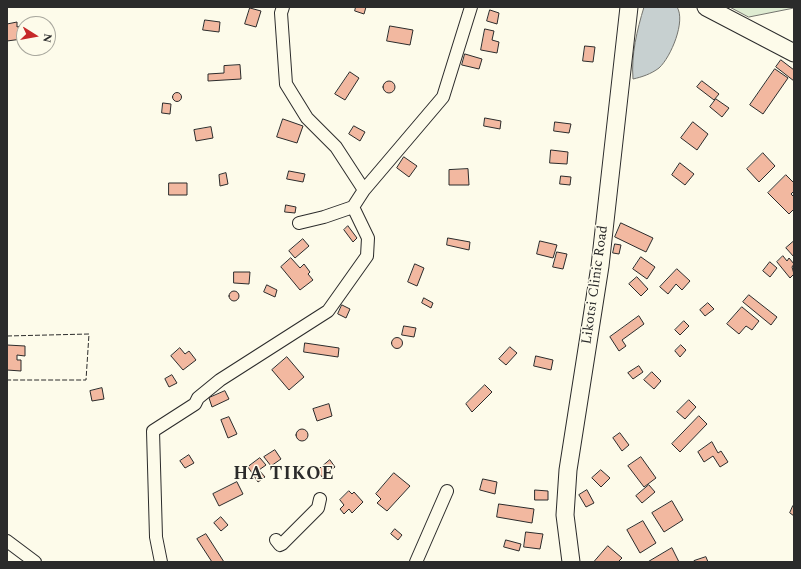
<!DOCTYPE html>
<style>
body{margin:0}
#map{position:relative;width:801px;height:569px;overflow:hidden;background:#fdfbea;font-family:Spectral,serif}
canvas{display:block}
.frame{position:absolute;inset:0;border:8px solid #2b2b2b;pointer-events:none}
.north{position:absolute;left:16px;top:16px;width:40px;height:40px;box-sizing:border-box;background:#fdfbea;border:1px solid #a9a89e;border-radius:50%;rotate:101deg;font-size:11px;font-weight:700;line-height:16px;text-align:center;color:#2b2b2b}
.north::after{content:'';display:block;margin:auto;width:14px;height:18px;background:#c62828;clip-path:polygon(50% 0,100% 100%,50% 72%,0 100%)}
</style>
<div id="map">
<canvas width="801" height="569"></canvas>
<div class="frame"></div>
<div class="north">N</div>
</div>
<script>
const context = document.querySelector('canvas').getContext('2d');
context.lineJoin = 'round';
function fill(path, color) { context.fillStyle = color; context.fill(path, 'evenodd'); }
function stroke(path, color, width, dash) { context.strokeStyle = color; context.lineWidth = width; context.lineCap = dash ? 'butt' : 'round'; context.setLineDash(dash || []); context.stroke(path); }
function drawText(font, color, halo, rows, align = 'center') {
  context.font = font + ' Spectral,serif'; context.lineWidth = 3; context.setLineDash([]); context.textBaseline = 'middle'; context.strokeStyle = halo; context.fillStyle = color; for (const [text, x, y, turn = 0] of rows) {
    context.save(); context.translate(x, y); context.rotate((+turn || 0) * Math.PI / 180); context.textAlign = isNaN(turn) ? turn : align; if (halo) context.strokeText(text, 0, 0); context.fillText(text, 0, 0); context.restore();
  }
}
const green = new Path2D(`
 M730,7H794V8L749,17Z`);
fill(green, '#deebd1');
stroke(green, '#74746e', 1);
const water = new Path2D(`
 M644,7H677C686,21 671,57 659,68C651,74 642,77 633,79C631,55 637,30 644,7Z`);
fill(water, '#c7d0d0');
stroke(water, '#74746e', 1);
const building = new Path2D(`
 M356,7H366L364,14L355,11Z
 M250,8L261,11L256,27L245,24Z
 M490,10L499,13L497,24L487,21Z
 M205,20L220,22L219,32L203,30Z
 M7,22V24L17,22V27L20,26L22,39L7,41Z
 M390,26L413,30L410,45L387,41Z
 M485,29L494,31L492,40L499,42L497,53L481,50Z
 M585,46L595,47L593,62L583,61Z
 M465,54L482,59L479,69L462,65Z
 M781,60L794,70V81L776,67Z
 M240,65L241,79L208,81V74L224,73V66Z
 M775,69L788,78L763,114L750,105Z
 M350,72L359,78L345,100L335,94Z
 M383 87a6 6 0 1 1 12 0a6 6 0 1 1-12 0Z
 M702,81L719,94L714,100L697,87Z
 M172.5 97a4.5 4.5 0 1 1 9 0a4.5 4.5 0 1 1-9 0Z
 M716,99L729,108L722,117L710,107Z
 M163,103L171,104L170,114L162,113Z
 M485,118L501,121L500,129L484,126Z
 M283,119L303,126L297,143L277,137Z
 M555,122L571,124L569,133L554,131Z
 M693,122L708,134L697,150L681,138Z
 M354,126L365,132L360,141L349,134Z
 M211,127L213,138L196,141L194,130Z
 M551,150L568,152L567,164L550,163Z
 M763,153L775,166L759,182L747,169Z
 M404,157L417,166L409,177L397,168Z
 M680,163L694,174L685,185L672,175Z
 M468,169L469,185H449V170Z
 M289,171L305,174L303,182L287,179Z
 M226,173L228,184L220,186L219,175Z
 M786,175L794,183V191L791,194L794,197V209L789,214L768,193Z
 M561,176L571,177L570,185L560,184Z
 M169,183H187V195H169Z
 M286,205L296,207L295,213L285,212Z
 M621,223L653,238L646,252L615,237Z
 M348,226L357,238L353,242L344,230Z
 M448,238L470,242L469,250L447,245Z
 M303,239L309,246L295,258L289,251Z
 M540,241L557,245L553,258L537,254Z
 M794,241V257L786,248Z
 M615,244L621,245L619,254L613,253Z
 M557,252L567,254L563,269L553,267Z
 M783,256L787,261L789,258L794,264L792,267L794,274L790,278L777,262Z
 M641,257L655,267L647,279L633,269Z
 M291,258L300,268L304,264L310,272L308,274L313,280L300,290L281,267Z
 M770,262L777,268L770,277L763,271Z
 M415,264L424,268L417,286L408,282Z
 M677,269L690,281L682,290L676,284L668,294L660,287Z
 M234,272H250L249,284L234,283Z
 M637,277L648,289L641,296L629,284Z
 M267,285L277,290L275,297L264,292Z
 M229 296a5 5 0 1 1 10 0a5 5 0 1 1-10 0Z
 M749,295L777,317L771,325L743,302Z
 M424,298L433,303L431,308L422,303Z
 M708,303L714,309L705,316L700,310Z
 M342,305L350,309L346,318L338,314Z
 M742,307L759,321L752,330L746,326L739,334L727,324Z
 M639,316L644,324L622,340L626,346L619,351L610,337Z
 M684,321L689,326L680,335L675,330Z
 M404,326L416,328L414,337L402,335Z
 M391.5 343a5.5 5.5 0 1 1 11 0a5.5 5.5 0 1 1-11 0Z
 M305,343L339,348L338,357L304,352Z
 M7,345L25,346V356L17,355V360H21V371L7,370Z
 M681,345L686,350L680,357L675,351Z
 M510,347L517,353L506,365L499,359Z
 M180,348L185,354L189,351L196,360L183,370L171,356Z
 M536,356L553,360L551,370L534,366Z
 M287,357L304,377L289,390L272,370Z
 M639,366L643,372L633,379L628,373Z
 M652,372L661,381L654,389L644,380Z
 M172,375L177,383L169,387L165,379Z
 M485,385L492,392L472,412L466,404Z
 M102,388L104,399L92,401L90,391Z
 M225,391L229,399L212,407L209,398Z
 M689,400L696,407L685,419L677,412Z
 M329,404L332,416L317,421L313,409Z
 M699,416L707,424L680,452L672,444Z
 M229,417L237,434L228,438L221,420Z
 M296 435a6 6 0 1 1 12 0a6 6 0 1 1-12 0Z
 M620,433L629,445L622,451L613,438Z
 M712,442L718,453L721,451L728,462L720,467L713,456L704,462L698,452Z
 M275,450L281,459L271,466L264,457Z
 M189,455L194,463L185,468L180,461Z
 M641,457L656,478L644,487L628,466Z
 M260,458L266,465L259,470L265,477L258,482L248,467Z
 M330,460L335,467L323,478L317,471Z
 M601,470L610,478L601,487L592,478Z
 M394,473L410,486L387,511L377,503L381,499L376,494Z
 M483,479L497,482L495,494L480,490Z
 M237,482L243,494L219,506L213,494Z
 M649,485L655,492L642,503L636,496Z
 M535,490L548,491V500H535Z
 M587,490L594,503L586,507L579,495Z
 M349,491L352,494L354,492L363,502L352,513L349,509L344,514L340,509L344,505L340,500Z
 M672,501L683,520L664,532L652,513Z
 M499,504L534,509L532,523L497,517Z
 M793,506L794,507V516L790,513Z
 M221,517L228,525L221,531L214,523Z
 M643,521L656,543L640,553L627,530Z
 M395,529L402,535L398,540L391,534Z
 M526,532L543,534L540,549L524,547Z
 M206,534L224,562H212L197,539Z
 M506,540L521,544L519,551L504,547Z
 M608,546L622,558L618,562H594Z
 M672,548L679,562H648Z
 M706,557L708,562H694V561Z`);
fill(building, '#f2b8a0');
stroke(building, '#2b2b2b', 1);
const street = new Path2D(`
 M283,7L281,13L286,84L307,118L336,147L364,190L443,97L471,7
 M299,223L324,217L353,207L364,190
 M276,540L280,545L282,544L318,508L320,499
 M7,541L35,562
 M161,562L156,537L153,431L195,404L198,398L220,380L328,311L367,256L368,238L353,207
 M416,562L447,491`);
const secondary = new Path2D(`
 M706,7L794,53
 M571,562L565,515L568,470L600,266L629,7`);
stroke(street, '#2b2b2b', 14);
stroke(secondary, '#2b2b2b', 19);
stroke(street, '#fdfbea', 12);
stroke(secondary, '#fdfbea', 17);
stroke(new Path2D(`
 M7,336L89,334L86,380H7`), '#2b2b2b', 1, [5, 2]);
drawText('14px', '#2b2b2b', '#fdfbea', [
 ["Likotsi Clinic Road",596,285,-82]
]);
context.letterSpacing = '1px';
drawText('bold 18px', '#2b2b2b', '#fdfbea', [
 ["HA TIKOE",284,475]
]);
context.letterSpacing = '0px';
</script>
